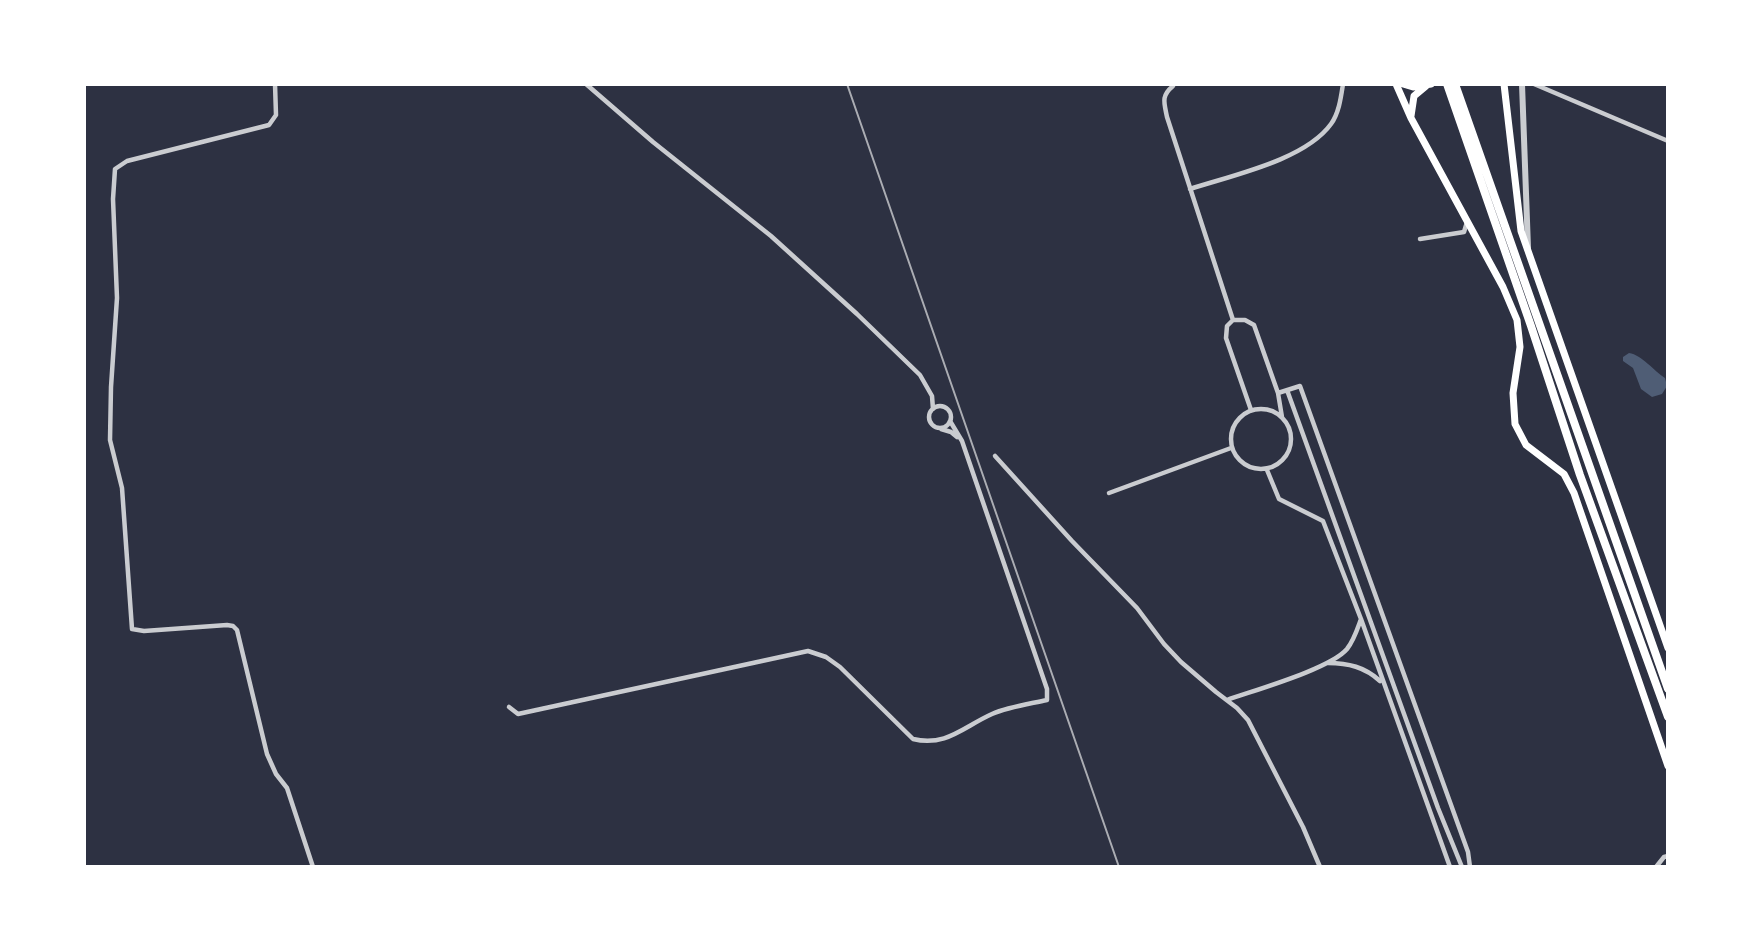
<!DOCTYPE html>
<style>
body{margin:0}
#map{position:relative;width:1752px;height:951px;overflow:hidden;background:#2d3142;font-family:"IBM Plex Sans",sans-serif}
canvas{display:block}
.frame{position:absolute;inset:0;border:86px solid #fff;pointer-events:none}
</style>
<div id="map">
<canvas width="1752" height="951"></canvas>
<div class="frame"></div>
</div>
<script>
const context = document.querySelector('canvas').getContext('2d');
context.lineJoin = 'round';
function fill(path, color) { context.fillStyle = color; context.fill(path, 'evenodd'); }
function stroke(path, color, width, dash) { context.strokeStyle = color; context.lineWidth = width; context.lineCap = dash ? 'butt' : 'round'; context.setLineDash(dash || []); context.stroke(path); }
fill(new Path2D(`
 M1629,353C1642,355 1654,371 1665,378L1667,386L1662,394L1652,397L1641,389L1633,368L1623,361V357Z`), '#4f5d75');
stroke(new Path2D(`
 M275,84L276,115L269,125L127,161L115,169L113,199L117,298L111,387L110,440L122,488L132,629L144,631L227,625L233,626L237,630L267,754L276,774L287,788L313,867
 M586,84L653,142L771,236L857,314L920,375L932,396L933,409
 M1534,84L1668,141
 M1173,86C1161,96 1164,102 1167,117L1233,320L1227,326L1226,338L1251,410
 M1190,189C1233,175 1305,160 1331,124C1339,113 1341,97 1343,84
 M1420,239L1464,232L1467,222
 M1233,320H1245L1254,325L1278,393L1282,417
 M1287,390L1438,808L1462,867
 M1278,393L1300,386L1468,852L1470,867
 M929 417a11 11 0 1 1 22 0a11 11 0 1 1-22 0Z
 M1231 439a30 30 0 1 1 60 0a30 30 0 1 1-60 0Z
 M941,429L951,432L957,437
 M995,456L1072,541L1137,608L1164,644L1181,662L1216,692L1237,708L1248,720L1303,827L1320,867
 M1267,470L1279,499L1323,521L1361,619L1450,867
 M1109,493L1231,448
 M1328,663C1348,663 1365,667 1380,681
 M1227,700C1255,690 1330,669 1347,649C1354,640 1357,630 1361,619
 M509,707L518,714L808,651L826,657L840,667L913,739C946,747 963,727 992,714C1008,707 1029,704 1047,700V689L962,441L950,421
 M1656,867L1664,857L1668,856`), '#caccd0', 4.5);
stroke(new Path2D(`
 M1522,84L1528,248`), '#caccd0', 6);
stroke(new Path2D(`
 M1396,84L1411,118L1503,287L1517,320L1520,347L1513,393L1515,424L1526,445L1564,474L1574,493L1668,766
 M1403,84L1413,87L1431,84
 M1504,84L1521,231L1668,648
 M1411,116L1414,96L1426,86`), '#fff', 7);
stroke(new Path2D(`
 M1447,84L1531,326L1580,475L1668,717
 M1455,84L1668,689`), '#fff', 8);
stroke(new Path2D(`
 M847,84L1119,867`), '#abadb3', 2);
</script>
